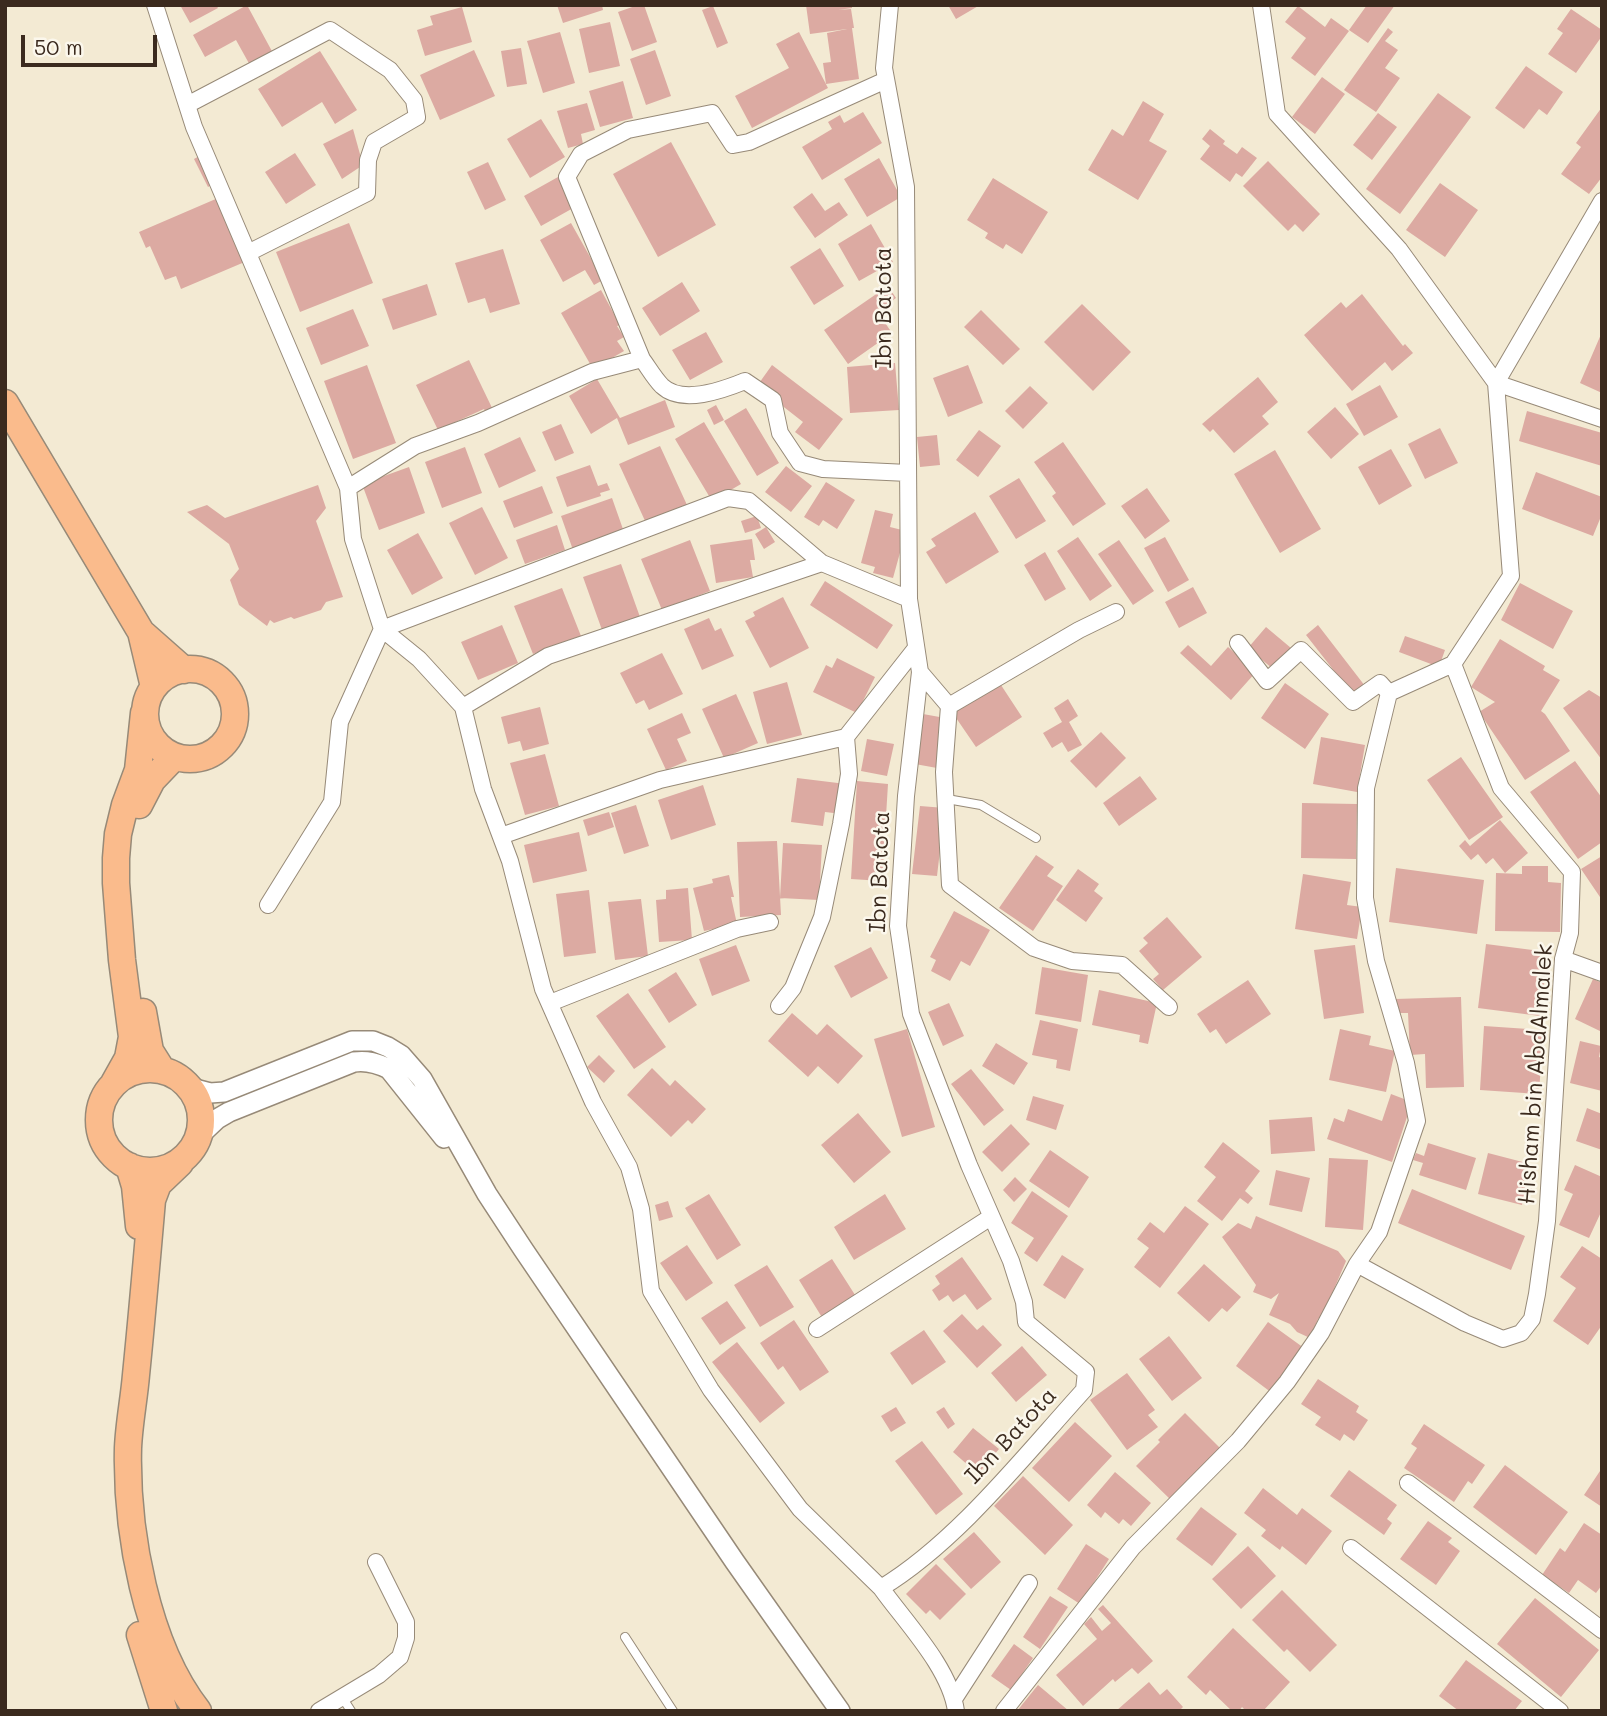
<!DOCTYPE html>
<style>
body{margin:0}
#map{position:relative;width:1607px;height:1716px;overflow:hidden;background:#f3ead3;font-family:Mali,sans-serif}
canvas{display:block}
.frame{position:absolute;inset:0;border:7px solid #3b2a1e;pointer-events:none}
.scale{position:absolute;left:21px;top:35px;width:136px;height:32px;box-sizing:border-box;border:4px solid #3b2a1e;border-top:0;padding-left:9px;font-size:21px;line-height:24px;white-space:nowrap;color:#3b2a1e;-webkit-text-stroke:5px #fbf7ec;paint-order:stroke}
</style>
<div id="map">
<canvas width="1607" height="1716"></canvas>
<div class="frame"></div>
<div class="scale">50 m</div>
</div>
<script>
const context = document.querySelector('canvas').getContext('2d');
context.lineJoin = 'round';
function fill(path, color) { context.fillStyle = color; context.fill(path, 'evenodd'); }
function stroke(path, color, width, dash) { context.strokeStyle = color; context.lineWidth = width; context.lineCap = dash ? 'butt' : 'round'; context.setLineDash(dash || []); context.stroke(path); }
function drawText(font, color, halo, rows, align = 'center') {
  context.font = font + ' Mali,sans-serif'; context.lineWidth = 5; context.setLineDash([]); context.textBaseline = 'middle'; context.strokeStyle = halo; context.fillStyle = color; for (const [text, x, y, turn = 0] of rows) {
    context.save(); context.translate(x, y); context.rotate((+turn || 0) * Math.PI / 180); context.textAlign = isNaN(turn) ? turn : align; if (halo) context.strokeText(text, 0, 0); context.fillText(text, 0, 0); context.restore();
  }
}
fill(new Path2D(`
 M180,5H216L218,8L190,23Z
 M247,5L274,55L251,67L236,40L205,57L193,35Z
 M557,5H602L603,10L563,23Z
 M638,5H644L657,42L632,51L618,12Z
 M806,5H852V8L838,10L851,9L854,28H852L859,79L826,84L823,63L831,62L827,33L847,29L810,34Z
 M948,5H980L956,19Z
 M1367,5H1395L1368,43L1349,30Z
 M713,6L728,43L717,48L702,10Z
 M1298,6L1325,27L1331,18L1349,31L1315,76L1291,58L1306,38L1285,22Z
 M462,7L472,42L425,56L417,30L433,25L430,16Z
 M1571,9L1602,30V36L1576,73L1548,54L1563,33L1557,29Z
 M610,22L620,66L589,73L579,29Z
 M1388,28L1393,32L1385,41L1398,50L1385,68L1400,78L1376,112L1344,90Z
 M560,32L575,83L543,93L527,41Z
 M799,32L828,88L752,128L735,96L789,68L776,44Z
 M521,48L527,84L507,87L501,51Z
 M474,50L495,96L440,120L420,75Z
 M655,50L671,96L646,105L630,59Z
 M320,51L357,110L335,124L322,102L282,127L258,89Z
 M1526,66L1563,92L1547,115L1539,109L1524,129L1495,108Z
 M1322,77L1345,94L1315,134L1292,117Z
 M623,81L633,118L600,127L589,91Z
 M1438,93L1471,117L1400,214L1366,189Z
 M1143,101L1164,114L1149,141L1167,151L1138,200L1088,170L1112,129L1123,136Z
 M587,103L595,130L581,134L583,144L568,148L557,111Z
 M1602,107V177L1589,194L1561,174L1581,147L1576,143Z
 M863,112L882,143L822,180L802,147L832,129L828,122L840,115L844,123Z
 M1378,113L1397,127L1372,160L1353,145Z
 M541,119L565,157L530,178L507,139Z
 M353,129L363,165L342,179L323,144Z
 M1210,129L1225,141L1223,144L1237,154L1242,147L1257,158L1242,177L1236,173L1230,182L1200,159L1210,146L1202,139Z
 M671,142L716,225L658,257L613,174Z
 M295,153L316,185L286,204L265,172Z
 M201,155L215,183L208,187L194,159Z
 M879,158L901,197L867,217L844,179Z
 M1268,161L1320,214L1303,232L1295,224L1288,231L1243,186Z
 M488,162L506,200L485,210L467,172Z
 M558,177L575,207L541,226L524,196Z
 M993,178L1048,212L1022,254L1006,244L1003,249L985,238L988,233L967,220Z
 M1440,183L1478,210L1445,257L1406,230Z
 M812,193L825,211L839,202L848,215L815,238L793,207Z
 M218,198L247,261L181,289L176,276L165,280L150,246L146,248L139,232Z
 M349,223L373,283L300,312L276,252Z
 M571,223L603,280L594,285L585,270L563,282L540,240Z
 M871,224L893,262L859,281L838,244Z
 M820,248L844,286L814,305L790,267Z
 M503,249L520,304L490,313L485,298L468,303L455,263Z
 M682,282L700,311L660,336L642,308Z
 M427,284L437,315L393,330L382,299Z
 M888,286L896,298L877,311L892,333L848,364L824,330Z
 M601,290L620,325L617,326L624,337L617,341L624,351L593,369L561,313Z
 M1362,294L1403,346L1405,344L1413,353L1392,371L1385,362L1352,391L1304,335L1341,302L1346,308Z
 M1082,304L1131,352L1093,391L1044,342Z
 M353,309L369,346L321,365L306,328Z
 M981,310L1020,349L1003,365L964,327Z
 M706,332L723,362L690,380L672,350Z
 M1602,332V393L1580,383Z
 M469,360L494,412L487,415L484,409L438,430L416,385Z
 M895,363L899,410L850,413L847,367Z
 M367,365L396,443L353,459L324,381Z
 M772,365L843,419L819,450L795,432L803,422L757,386Z
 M968,365L983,403L948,417L933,378Z
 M1258,377L1278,402L1262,416L1269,424L1234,453L1213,429L1210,432L1202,424Z
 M597,379L620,418L665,400L675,427L628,445L617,418L591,434L569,396Z
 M1380,385L1398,417L1364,436L1346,404Z
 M1030,386L1048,403L1023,429L1005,411Z
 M716,405L724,420L714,425L707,410Z
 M1335,407L1359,434L1331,459L1307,432Z
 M746,408L779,463L757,476L724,421Z
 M1527,411L1602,433V466L1519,441Z
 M704,422L741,484L712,501L675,439Z
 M561,424L574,453L555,461L542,432Z
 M1440,428L1458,463L1425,479L1408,444Z
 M979,430L1001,446L978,477L956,460Z
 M937,435L940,465L920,467L917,437Z
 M520,437L536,471L499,488L484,454Z
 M1063,442L1106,504L1073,526L1052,496L1056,493L1034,462Z
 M660,446L687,505L646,523L619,464Z
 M465,447L482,493L442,508L425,462Z
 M1391,449L1412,486L1379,505L1358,467Z
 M1275,450L1321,529L1280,553L1234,474Z
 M590,465L598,486L607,483L610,490L600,493L601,496L567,507L556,477Z
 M786,466L812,486L791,512L765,492Z
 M409,467L425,513L379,530L362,484Z
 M1536,472L1602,497V514L1593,536L1522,509Z
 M1019,478L1046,521L1016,539L989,496Z
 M826,482L855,500L837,529L823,520L819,526L804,517Z
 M318,485L326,508L316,521L343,597L326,602L321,610L294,619L291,617L274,623L270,620L267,626L239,605L230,580L239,569L229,544L187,512L207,505L225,518Z
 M542,486L553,513L514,528L503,501Z
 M1147,488L1170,521L1145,539L1121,506Z
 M612,498L624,532L573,550L561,516Z
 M482,507L508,558L475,575L449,523Z
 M875,510L893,514L890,527L906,531L893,578L873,573L875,567L861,563Z
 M975,512L999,552L946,584L926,552L936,546L931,539Z
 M757,516L761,528L745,533L741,521Z
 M557,525L565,550L525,564L516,540Z
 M766,527L775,542L764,549L755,534Z
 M418,533L443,578L412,595L387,550Z
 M1078,537L1112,586L1090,601L1057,551Z
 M1165,537L1189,580L1168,592L1144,548Z
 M752,539L755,560H750L753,577L716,583L710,545Z
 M690,540L710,591L662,610L641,559Z
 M1119,540L1154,591L1133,605L1098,554Z
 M1045,552L1066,589L1045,601L1024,565Z
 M621,564L640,617L602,630L583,577Z
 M825,581L893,625L877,649L810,605Z
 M1520,583L1573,611L1553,649L1501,620Z
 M1193,587L1207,613L1179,628L1165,602Z
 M562,588L581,636L533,654L514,606Z
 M783,597L809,648L770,668L745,621L755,616L753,612Z
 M709,618L715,631L721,628L734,656L702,670L684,629Z
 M502,625L518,663L478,680L461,642Z
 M1318,625L1365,686L1353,695L1306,635Z
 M1266,627L1291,648L1273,669L1248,648Z
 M1405,636L1445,650L1439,667L1399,652Z
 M1500,639L1545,666L1543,670L1560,680L1541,711L1545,714L1570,751L1525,780L1479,712L1495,702L1471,687Z
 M1188,645L1211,666L1228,647L1256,672L1231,700L1180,653Z
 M662,653L683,694L649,710L644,700L636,704L620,673Z
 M837,658L875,677L857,713L813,692L826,665L832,668Z
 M787,682L802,735L767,744L753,692Z
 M999,682L1022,717L976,747L952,712Z
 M1285,683L1329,714L1305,749L1261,718Z
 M1589,690L1602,698V760L1563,708Z
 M736,694L758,743L724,758L702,709Z
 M1068,699L1078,716L1069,722L1082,745L1068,752L1062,742L1052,748L1043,733L1062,722L1054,708Z
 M540,707L549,744L523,751L520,741L508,744L501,717Z
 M682,713L691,733L677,739L687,761L666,770L647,729Z
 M923,714L945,718L937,768L915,764Z
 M1101,732L1126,758L1096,788L1070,761Z
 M1321,737L1365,745L1357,792L1313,784Z
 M867,739L894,744L887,776L861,771Z
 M545,754L559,806L525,815L510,763Z
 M1461,757L1503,817L1469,840L1427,780Z
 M1575,761L1602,798V842L1578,859L1530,792Z
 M1140,776L1157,799L1119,826L1103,803Z
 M797,778L846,784L842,814L825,812L823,826L791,822Z
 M857,781L888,784L882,881L851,879Z
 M703,785L716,825L671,840L658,800Z
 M1302,803L1357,804L1356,859L1301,858Z
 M636,805L649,846L624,854L611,813Z
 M920,806L945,808L937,876L912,874Z
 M609,812L614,827L588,836L583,820Z
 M1500,820L1528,853L1505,873L1493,858L1486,864L1478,854L1471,860L1459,846L1465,840L1470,846Z
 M579,832L587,871L533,883L524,845Z
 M777,841L781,915L740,917L737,842Z
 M783,843L822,845L819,900L780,898Z
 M1036,855L1054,867L1047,876L1063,886L1033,931L999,908Z
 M1602,856V900L1581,869Z
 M1522,866H1548V882L1561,883L1560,932L1495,931L1496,873L1522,874Z
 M1396,868L1484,880L1477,934L1389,922Z
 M1078,869L1099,884L1094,891L1103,898L1086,922L1056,900Z
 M1303,874L1351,882L1347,905L1362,907L1357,939L1295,929Z
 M729,875L734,897H731L737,924L704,931L693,888L713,883L712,879Z
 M688,888L692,940L659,942L656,900L666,899V890Z
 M589,890L596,953L564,957L556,894Z
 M641,899L648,956L615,960L608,902Z
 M954,911L990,930L970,966L961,961L950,981L931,971L936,960L930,957Z
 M1167,917L1202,957L1163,990L1153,979L1159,974L1139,951L1148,943L1143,938Z
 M1486,944L1548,952L1540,1016L1478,1008Z
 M736,945L750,981L712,996L699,959Z
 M1355,945L1364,1013L1324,1019L1314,950Z
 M871,947L888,978L851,998L834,966Z
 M1042,967L1088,975L1081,1022L1035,1014Z
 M676,972L697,1005L669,1023L648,990Z
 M1593,979L1602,983V1032L1575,1019Z
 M1248,980L1271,1014L1226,1044L1216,1029L1210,1033L1197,1014Z
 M1099,990L1157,1003L1148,1044L1139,1042L1140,1035L1092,1025Z
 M628,993L666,1047L634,1069L596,1016Z
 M1461,997L1464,1087L1426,1088L1425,1054L1410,1055L1408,1013H1396L1395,999Z
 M949,1003L964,1036L943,1046L928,1012Z
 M792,1013L817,1035L827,1024L863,1056L838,1084L818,1066L808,1077L768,1041Z
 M1040,1020L1078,1029L1070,1071L1056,1068L1057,1060L1032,1055Z
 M1484,1026L1543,1030L1539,1094L1480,1090Z
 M907,1029L935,1127L902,1137L874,1039Z
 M1340,1029L1371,1036L1369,1045L1395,1051L1386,1092L1329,1080Z
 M1580,1041L1601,1046L1599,1057L1602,1058V1091L1570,1083Z
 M996,1043L1028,1063L1014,1085L982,1066Z
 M599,1055L615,1071L604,1083L587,1067Z
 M652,1068L670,1086L675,1080L706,1109L692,1124L688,1120L671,1137L627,1095Z
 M971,1069L1004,1110L984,1126L951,1084Z
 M1391,1094L1412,1102L1392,1162L1327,1139L1334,1118L1344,1122L1348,1109L1382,1121Z
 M1033,1096L1064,1105L1056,1130L1026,1120Z
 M1587,1108L1602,1114V1150L1576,1141Z
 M858,1113L891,1152L854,1183L821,1145Z
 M1312,1117L1315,1151L1271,1154L1269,1120Z
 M1011,1124L1030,1144L1002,1172L982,1152Z
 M1223,1142L1260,1171L1245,1191L1253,1198L1248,1204L1240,1198L1222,1221L1197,1201L1216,1177L1204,1167Z
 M1428,1143L1476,1158L1466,1190L1419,1175L1423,1163L1413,1160L1416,1153L1424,1156Z
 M1050,1150L1089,1177L1069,1208L1029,1181Z
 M1488,1153L1538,1166L1530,1195L1524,1194L1522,1205L1478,1194Z
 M1329,1158L1368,1160L1363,1230L1325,1227Z
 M1575,1165L1602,1177V1210L1589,1238L1559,1225L1573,1194L1564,1190Z
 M1276,1170L1310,1178L1302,1212L1269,1205Z
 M1015,1177L1027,1189L1014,1202L1003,1190Z
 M1412,1189L1525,1236L1511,1270L1398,1223Z
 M1032,1191L1068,1216L1037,1262L1024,1253L1034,1238L1011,1223Z
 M709,1194L741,1245L717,1260L685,1208Z
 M885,1194L906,1229L854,1260L834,1227Z
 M668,1201L673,1217L659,1221L655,1205Z
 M1185,1206L1209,1224L1160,1288L1134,1267L1149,1248L1137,1239L1150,1222L1164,1233Z
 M1256,1216L1338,1251L1346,1261L1323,1315L1318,1319L1310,1338L1297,1332L1290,1324L1269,1315L1279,1293L1271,1299L1253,1292L1256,1285L1222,1237L1238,1223L1251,1229Z
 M687,1245L713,1283L686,1301L660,1263Z
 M1582,1246L1602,1259V1325L1588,1345L1553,1321L1576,1288L1560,1277Z
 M1062,1255L1084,1269L1065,1299L1043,1285Z
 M962,1257L992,1299L977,1310L965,1294L953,1302L948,1295L939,1301L932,1290L940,1284L935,1276Z
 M832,1259L857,1298L823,1319L799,1280Z
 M1204,1264L1241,1297L1227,1312L1222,1308L1209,1322L1177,1293Z
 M767,1265L794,1307L760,1327L734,1285Z
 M727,1301L746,1328L720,1345L701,1318Z
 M962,1314L977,1330L983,1325L1002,1345L977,1368L943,1331Z
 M794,1320L829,1372L800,1391L783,1366L778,1370L760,1343Z
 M1268,1322L1304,1348L1272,1393L1236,1366Z
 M924,1330L946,1362L912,1385L890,1353Z
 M1169,1336L1202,1378L1172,1401L1139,1359Z
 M737,1342L785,1403L760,1423L712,1362Z
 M1022,1346L1047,1375L1016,1402L991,1373Z
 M1127,1373L1155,1410L1148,1415L1158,1427L1127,1450L1090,1400Z
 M1318,1379L1359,1406L1356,1412L1368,1420L1354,1441L1344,1434L1340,1441L1315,1425L1321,1417L1301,1404Z
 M896,1407L906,1423L891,1432L881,1416Z
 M944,1407L955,1424L948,1429L936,1412Z
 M1185,1413L1222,1450L1172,1501L1136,1466L1160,1442L1158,1440Z
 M1075,1422L1112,1456L1069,1502L1032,1468Z
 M1424,1424L1485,1465L1472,1484L1468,1481L1454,1502L1404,1468L1417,1448L1411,1444Z
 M973,1428L999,1449L978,1474L953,1452Z
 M922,1441L963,1494L936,1515L895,1461Z
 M1505,1465L1568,1512L1536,1555L1473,1507Z
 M1602,1468V1507L1584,1495Z
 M1349,1470L1397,1505L1387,1519L1392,1523L1384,1535L1330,1496Z
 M1115,1472L1151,1503L1131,1526L1123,1519L1119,1524L1105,1512L1101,1518L1087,1505Z
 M1023,1476L1073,1525L1045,1555L994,1506Z
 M1263,1488L1297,1515L1302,1508L1332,1531L1306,1565L1282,1546L1280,1550L1261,1536L1266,1530L1244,1513Z
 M1201,1507L1237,1534L1212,1566L1176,1539Z
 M1428,1521L1452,1538L1448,1542L1460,1551L1436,1585L1400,1559Z
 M1584,1523L1602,1535V1585L1596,1593L1578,1580L1569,1593L1542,1575L1560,1548L1565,1552Z
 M974,1532L1001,1562L971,1589L943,1559Z
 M1086,1544L1109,1559L1080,1604L1057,1589Z
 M1248,1546L1276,1576L1241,1609L1212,1579Z
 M936,1564L966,1594L940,1620L930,1610L926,1614L906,1594Z
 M1282,1590L1337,1645L1310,1672L1287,1649L1284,1652L1252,1620Z
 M1050,1596L1068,1607L1040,1649L1023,1637Z
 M1535,1598L1599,1650L1561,1697L1497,1644Z
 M1103,1605L1153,1661L1138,1674L1132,1668L1115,1682L1113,1679L1083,1706L1056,1675L1097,1639L1084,1624L1091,1617L1102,1631L1111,1623L1098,1609Z
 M1233,1628L1290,1682L1263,1711H1246L1242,1707L1239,1711H1232L1210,1690L1206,1695L1187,1677Z
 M1014,1644L1033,1658L1011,1690L991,1676Z
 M1466,1660L1522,1701L1514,1711H1459L1439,1696Z
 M1149,1682L1160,1695L1167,1689L1183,1707L1179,1711H1116Z
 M1038,1685L1069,1711H1017Z`), '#dcaaa2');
const service = new Path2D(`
 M947,799L981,805L1036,838
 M625,1637L673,1711
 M342,1697L351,1711`);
const minor = new Path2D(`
 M155,5L194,127L348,488L353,539L382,629L419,659L463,707L483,789L510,861L543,989L593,1102L629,1167L641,1209L651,1291L711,1390L800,1509L881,1588
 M890,5L884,68L906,187L909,599L920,672L906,796L898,926L911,1014L969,1165L1011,1261L1024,1302L1026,1322L1086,1372L1084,1390C1024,1456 957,1542 881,1588C906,1623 950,1668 956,1711
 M1261,5L1277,114L1399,249L1496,383L1602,419
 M187,105L330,30L390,70L414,100L417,117L374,142L368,160L367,193L248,253
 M642,359L567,177L581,154L628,130L712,113L733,145L749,142L886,80
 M348,488L415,446L478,423L592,372L642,359C648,367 654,378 662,386C682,405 723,390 745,381L773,400L780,433L800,463L823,469L908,473
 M1238,643L1267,681L1301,650L1353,702L1380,683L1389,693
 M920,672L949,706L944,772L950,885L1034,948L1072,961L1122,965L1169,1007
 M949,706L1079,630L1116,612
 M463,707L548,656L822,563
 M501,836L660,780L846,737L916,648
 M268,905L332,802L340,722L382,629L728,498L749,501L822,563L909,599
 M1563,959L1602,973
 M550,1003L737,929L770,922
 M779,1006L793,988L822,917L841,824L849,774L846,737
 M1357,1264L1465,1323L1503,1339L1521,1333L1532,1319L1537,1294L1547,1221L1563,959L1570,933L1572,872L1501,788L1453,664
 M817,1329L991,1217
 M1408,1483L1602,1630
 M1351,1548L1560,1711
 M954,1699L1029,1583
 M319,1711L379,1675L400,1657L406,1638V1622L376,1562
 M1004,1711L1133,1547L1238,1441L1287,1382L1321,1333L1357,1264L1379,1232L1417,1121L1406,1063L1376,961L1365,898L1366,788L1389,693L1453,664L1511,576L1496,383L1602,201`);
const tertiary = new Path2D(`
 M191,1088L210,1093L224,1092L352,1041H373L388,1047L401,1055L422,1079L487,1194L523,1249L735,1562L840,1711
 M199,1136L217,1119L229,1112L354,1062C367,1060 377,1063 389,1069L444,1138`);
const trunk = new Path2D(`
 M5,403L141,632
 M145 714a45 45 0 1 1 90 0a45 45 0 1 1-90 0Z
 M154,687L141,632L184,670
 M139,805L152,780L174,757
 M143,1012L150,1051L162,1070
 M99 1120a51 51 0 1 1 102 0a51 51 0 1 1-102 0Z
 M114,1083L128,1058L132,1037L122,960L116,883V858L118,834L125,805L138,770L144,713
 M180,1163L158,1184L152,1200C147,1258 142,1316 136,1375C134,1399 129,1424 128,1448C126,1531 146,1645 198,1711
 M129,1166L135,1186L139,1226
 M140,1635L164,1711`);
stroke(service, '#978a78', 10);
stroke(minor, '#978a78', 18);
stroke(tertiary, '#978a78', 22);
stroke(trunk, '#978a78', 29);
stroke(service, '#fff', 8);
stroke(minor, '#fff', 16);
stroke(tertiary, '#fff', 19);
stroke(trunk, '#fabb8c', 26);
drawText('23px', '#3b2a1e', '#fbf7ec', [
 ["Ibn Batota",884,308,-90],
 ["Ibn Batota",880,872,-88],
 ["Hisham bin AbdAlmalek",1536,1074,-86],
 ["Ibn Batota",1011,1436,-47]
]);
</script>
